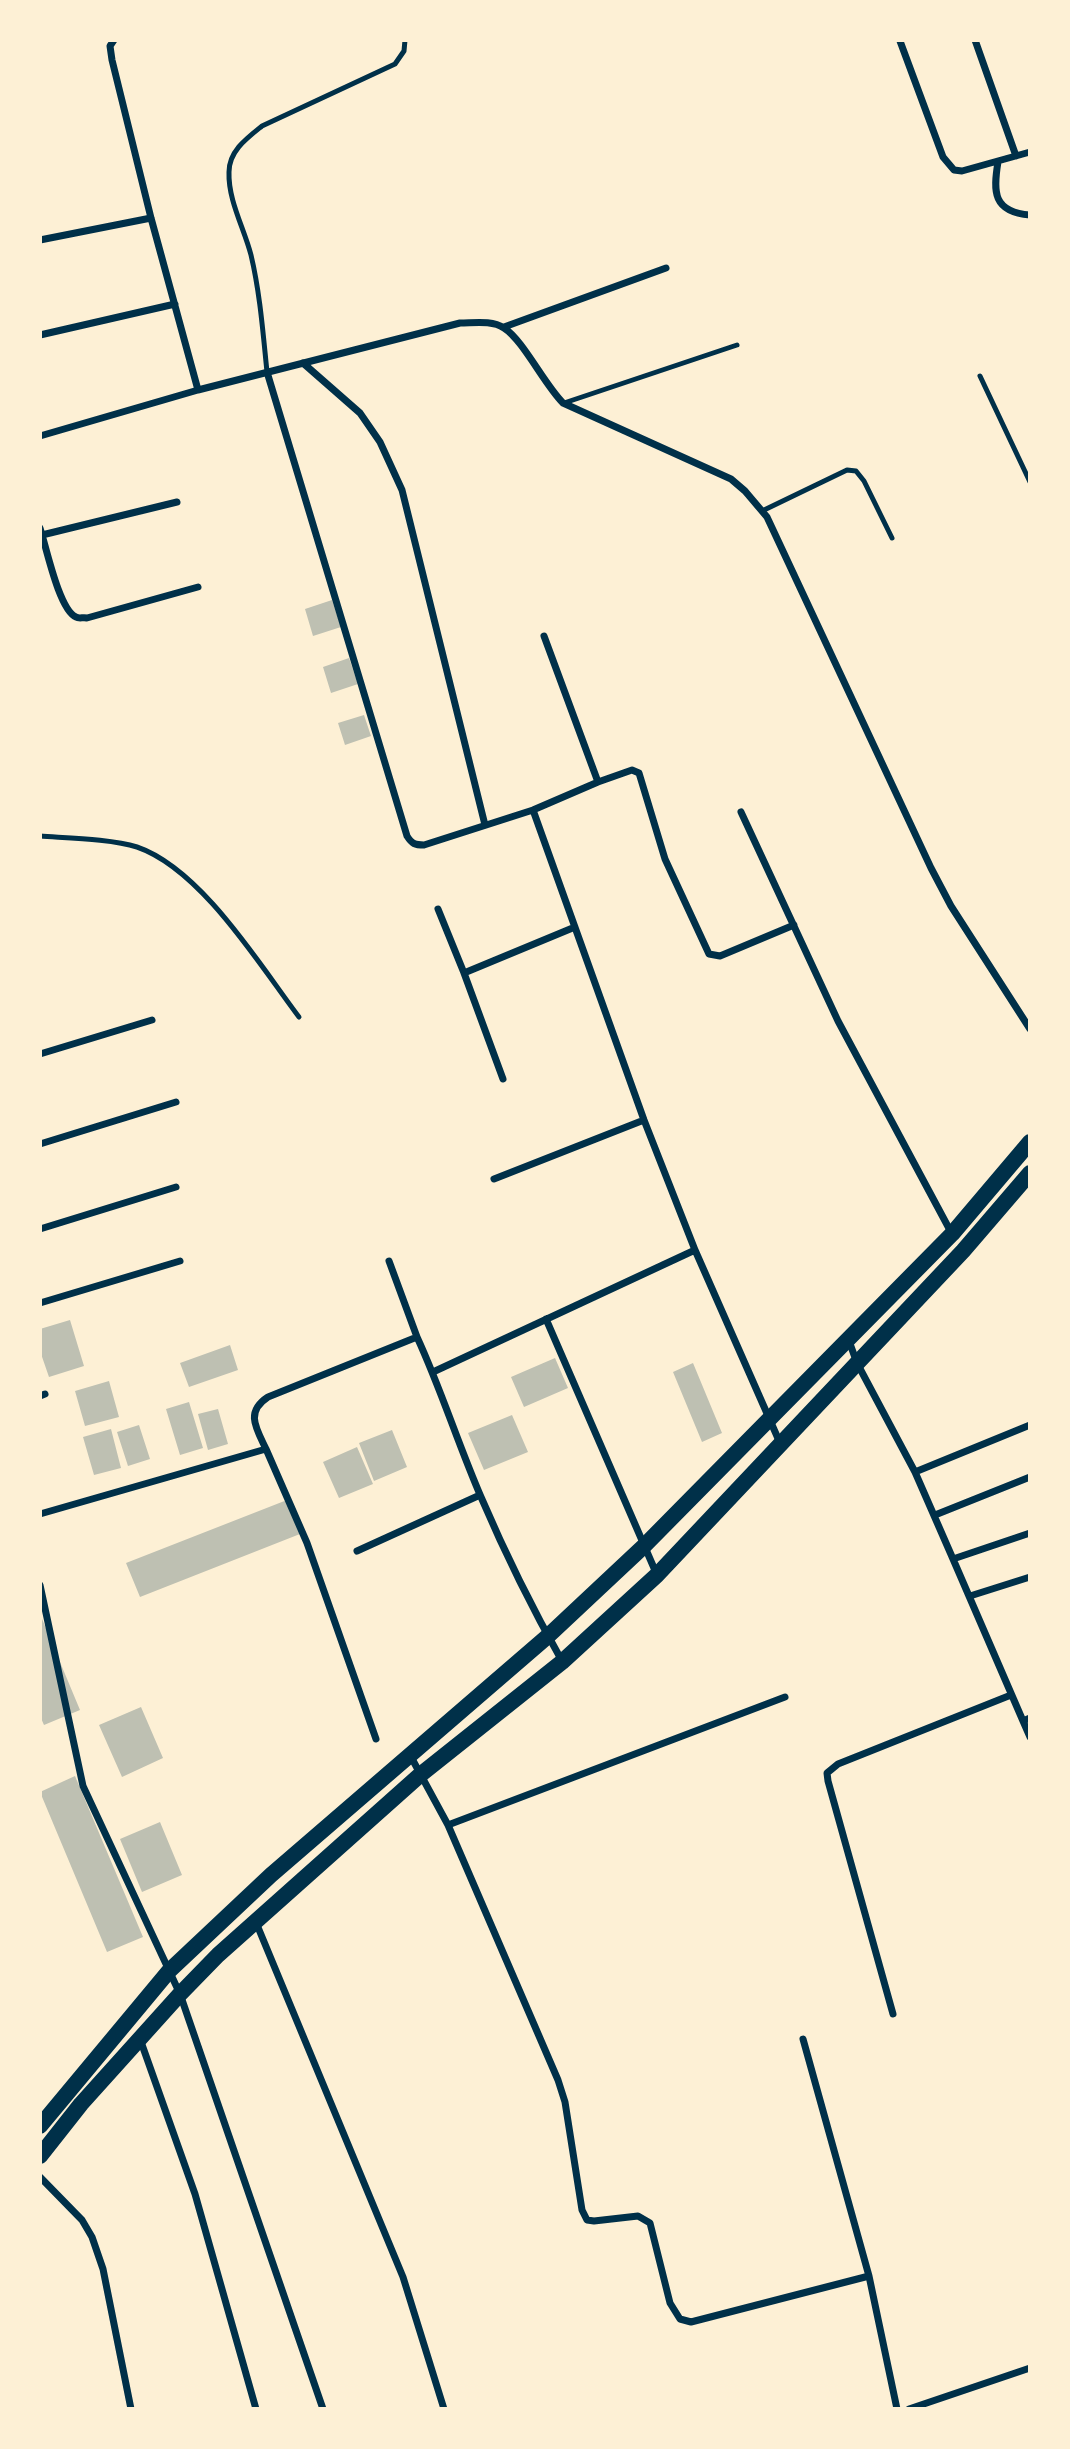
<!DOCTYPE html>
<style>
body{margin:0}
#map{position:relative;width:1070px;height:2449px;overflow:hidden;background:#fdf0d5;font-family:"Alegreya Sans",sans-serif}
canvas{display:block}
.frame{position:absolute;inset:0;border:42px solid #fdf0d5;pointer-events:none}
</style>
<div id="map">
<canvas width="1070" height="2449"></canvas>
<div class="frame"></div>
</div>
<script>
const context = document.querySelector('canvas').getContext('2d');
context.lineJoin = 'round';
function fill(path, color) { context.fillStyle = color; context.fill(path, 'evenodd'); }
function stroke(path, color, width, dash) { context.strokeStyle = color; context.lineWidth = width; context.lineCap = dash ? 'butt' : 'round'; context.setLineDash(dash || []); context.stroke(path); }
fill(new Path2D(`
 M332,600L341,627L313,636L305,609Z
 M349,658L358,684L331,693L323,667Z
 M364,715L371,736L345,745L338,723Z
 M70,1320L84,1366L49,1377L40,1351V1329Z
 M230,1345L238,1370L189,1387L180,1363Z
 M555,1358L568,1388L524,1407L511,1377Z
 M693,1363L722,1433L702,1442L673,1372Z
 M109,1381L119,1417L85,1426L75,1391Z
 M189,1402L203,1448L180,1455L166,1409Z
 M218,1409L228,1444L208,1450L198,1414Z
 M512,1415L528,1452L484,1470L468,1433Z
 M139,1425L150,1459L128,1466L117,1432Z
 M111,1429L121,1468L94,1475L83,1437Z
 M392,1430L407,1467L374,1481L359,1443Z
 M357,1447L373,1484L339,1498L323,1462Z
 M287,1500L300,1534L140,1597L126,1563Z
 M40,1614L80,1710L44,1725L40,1716Z
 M141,1707L163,1758L122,1777L99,1725Z
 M75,1776L143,1937L107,1952L40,1792Z
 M160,1822L182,1875L142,1892L120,1839Z`), '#bec0b2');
stroke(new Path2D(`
 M267,372C263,333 260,293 251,255C244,228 228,200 229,172C229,151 247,138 262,126L395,64L404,51L405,40
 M980,376L1030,482
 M564,403L737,345
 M762,511L847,470L856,471L864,481L892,538
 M40,836C67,838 112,839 137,847C201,869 259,964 299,1017`), '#003049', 5);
stroke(new Path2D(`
 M114,40L110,46L112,60L151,218L198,390
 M975,40L1016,156
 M900,41L943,157L954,170L962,171L1030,152
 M998,162C993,192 993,212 1030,215
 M40,240L151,218
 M504,327L666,268
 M40,335L175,304
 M303,363L360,413L380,442L402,490L485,825
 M267,372L407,836C412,844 415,845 424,845L533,810L598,782L632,770L639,773L665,859L709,954L720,956L794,925
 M40,436L198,390L460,323C474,323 492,320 504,328C523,340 544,384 563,403L731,479L745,491L767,517L931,868L951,906L1030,1029
 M40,528C46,546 59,610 76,617C79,619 83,617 87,618L198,587
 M42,535L177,502
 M544,636L598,782
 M741,812L838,1021L952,1234
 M438,909L464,973
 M40,1054L152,1020
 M503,1079L464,973L575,927
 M40,1144L176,1102
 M494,1179L644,1120
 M40,1229L176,1187
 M695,1250L780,1443
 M389,1261L417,1337
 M40,1303L180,1261
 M546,1319L657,1575
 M849,1341L857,1363L915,1472
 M433,1372L695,1250L644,1120L533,810
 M40,1396L45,1394
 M266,1449L307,1543L376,1739
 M40,1514L266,1449C256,1428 245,1412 268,1397L417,1337C441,1389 458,1444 481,1497C505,1553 532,1608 562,1661
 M935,1515L1030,1477
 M1030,1533L953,1559L1023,1721L1030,1718
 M357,1551L480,1495
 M953,1559L915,1472L1030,1425
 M40,1585L83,1786L180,1994L323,2409
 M970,1596L1030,1577
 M1023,1721L1030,1737
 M410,1755L448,1825L558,2080L565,2102L582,2210L587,2220L594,2221L638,2216L650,2223L670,2303L680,2319L691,2322L869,2276
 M448,1825L785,1697
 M255,1920L403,2277L444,2409
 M893,2014L828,1781L827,1773L838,1764L1011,1695
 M140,2039L195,2194L256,2409
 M803,2039L869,2276L897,2409
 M40,2177L82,2220L92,2237L103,2269L131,2409
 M909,2409L1030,2368`), '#003049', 7);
stroke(new Path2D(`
 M40,2126L169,1971L271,1875L548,1636L644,1546L952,1234L1030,1142
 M40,2156L81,2104L180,1994L218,1955L420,1775L562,1662L657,1575L963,1251L1030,1173`), '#003049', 16);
</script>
